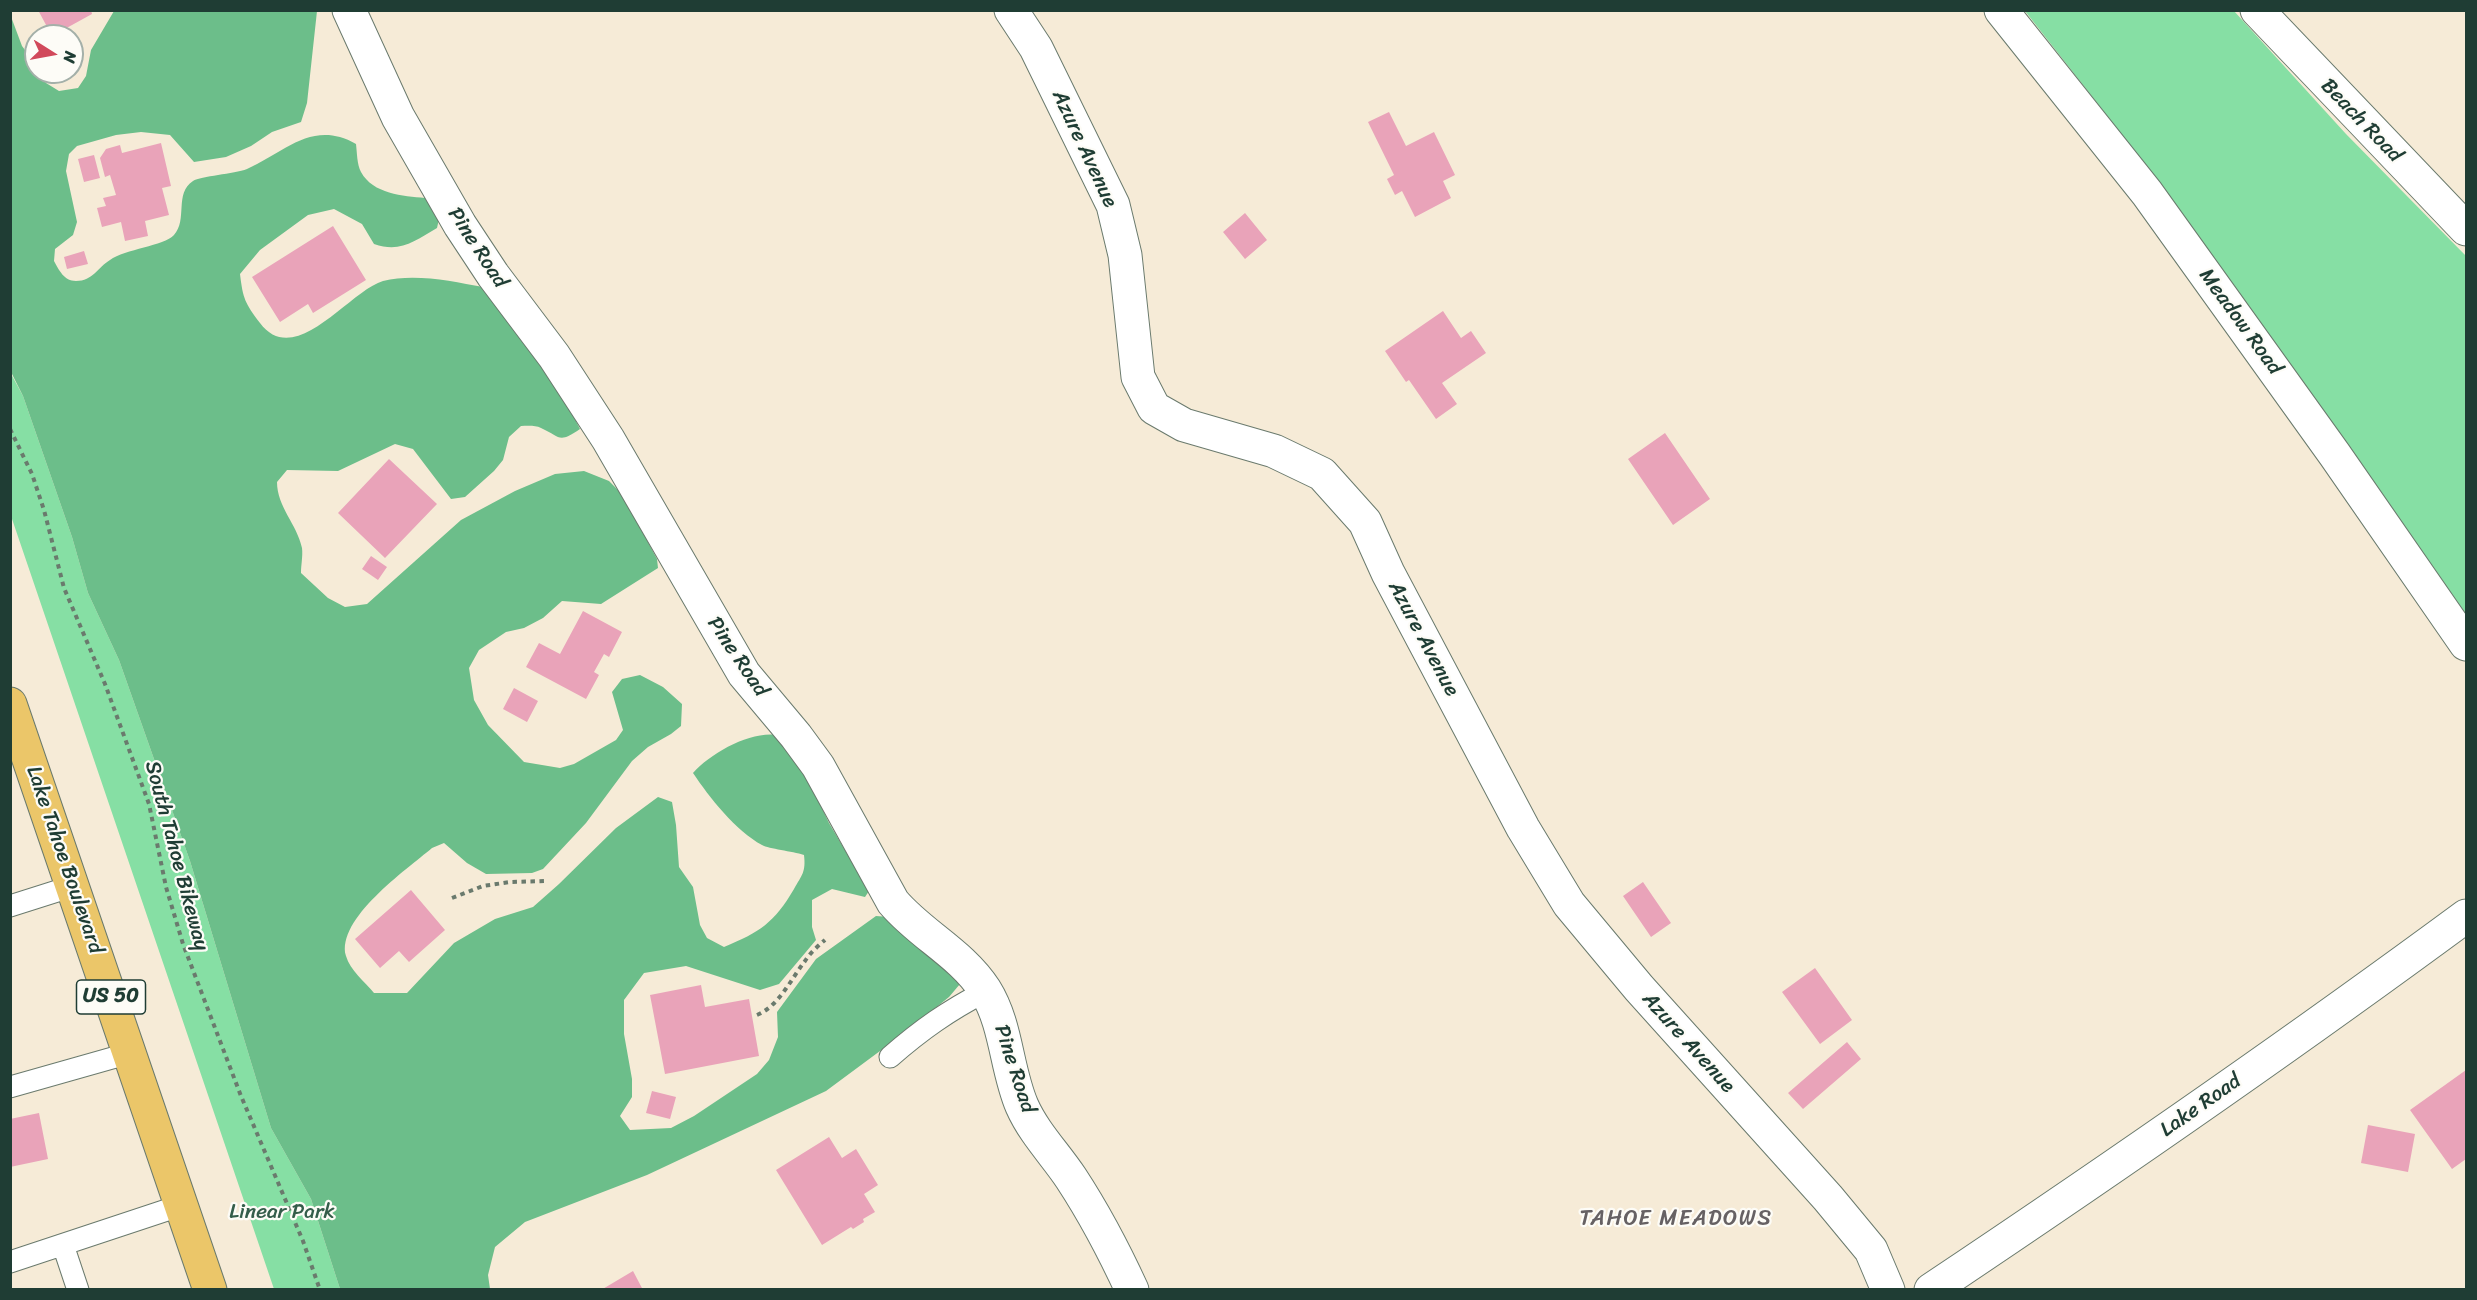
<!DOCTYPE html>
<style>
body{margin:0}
#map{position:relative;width:2477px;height:1300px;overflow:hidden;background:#f6ebd7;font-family:Sriracha,sans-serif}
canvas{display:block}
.frame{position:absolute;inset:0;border:12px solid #1f3d34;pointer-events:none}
.north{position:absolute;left:24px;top:24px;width:60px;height:60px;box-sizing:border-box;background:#fdfcf7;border:2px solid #a4b0a9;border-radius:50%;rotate:101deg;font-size:16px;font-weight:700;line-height:24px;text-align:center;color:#1f3d34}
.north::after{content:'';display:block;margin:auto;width:21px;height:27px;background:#d1495b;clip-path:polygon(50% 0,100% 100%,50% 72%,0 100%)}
</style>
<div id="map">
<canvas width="2477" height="1300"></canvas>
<div class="frame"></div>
<div class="north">N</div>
</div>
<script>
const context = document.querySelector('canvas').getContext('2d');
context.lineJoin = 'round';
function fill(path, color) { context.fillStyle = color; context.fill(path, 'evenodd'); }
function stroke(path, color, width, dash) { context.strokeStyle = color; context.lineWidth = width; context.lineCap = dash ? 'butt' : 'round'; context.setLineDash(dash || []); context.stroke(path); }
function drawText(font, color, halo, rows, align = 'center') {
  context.font = font + ' Sriracha,sans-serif'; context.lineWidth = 4.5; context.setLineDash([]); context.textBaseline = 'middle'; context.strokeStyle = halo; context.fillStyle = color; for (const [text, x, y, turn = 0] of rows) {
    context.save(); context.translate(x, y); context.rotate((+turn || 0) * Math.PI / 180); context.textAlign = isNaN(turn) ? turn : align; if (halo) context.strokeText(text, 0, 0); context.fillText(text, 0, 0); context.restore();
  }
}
fill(new Path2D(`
 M2025,11H2234L2346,134L2466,256V614L2137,154Z
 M10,372L23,396L72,537L88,593L119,660L190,861L271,1128L311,1199L340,1289H274L11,516Z`), '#86dfa4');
fill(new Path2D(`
 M114,11H317L307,103L301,122L272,132L251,146L226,157L194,162L170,135L141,132L116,135L77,146L69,154L66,171L77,222L73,235L55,249L54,261C59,270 64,281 76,281C93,281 98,267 110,260C125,249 164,246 174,235C188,220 174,193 193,181C201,176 234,174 247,169C284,153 312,119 356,144C357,152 357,165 361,172C373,194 403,196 425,198L439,219L437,228C414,241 401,253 374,244L362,224L334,209L308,215L260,250L240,274C243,299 245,303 260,323C295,370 349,291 383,281C414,273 452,281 483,287L558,386L580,429C558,444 561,437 541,428C535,425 527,426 521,426L509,437L503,460L494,471L465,497L451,499L413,449L395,444L338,471L287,470L277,482C277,507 297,524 302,548C303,556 301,565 301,573L328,598L345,607L367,604L461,520L515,491L555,474L584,471L609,481L623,495L657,559L658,568L601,604L562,601L543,618L524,628L506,632L479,650L469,668L474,700L488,725L524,762L560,768L574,764L616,740L623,730L612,692L622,679L640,675L663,687L682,704L681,726L671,734L648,747L632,761L586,823L543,869L532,873L486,874L467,863L444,843L432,848C406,870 336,919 346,956C350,970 365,982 374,993H407L454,943L495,919L533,907L559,884L616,828L658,797L672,802L676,825L679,867L693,887L700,925L707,938L724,947C760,932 774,923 794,889C802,875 806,872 804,855C792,851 769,849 762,845C736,831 709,797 693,773C711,753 750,731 777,735L808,779L829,823L869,891L865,897L832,889L812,900V927L816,940L779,984L760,990L686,966L644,973L624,1000V1034L632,1079V1097L620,1116L630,1130L671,1128L694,1116L757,1074L769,1060L778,1037L777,1012L816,959L876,916L889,917L960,984L949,997L907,1031L826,1091L647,1175L525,1222L495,1247L488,1275L490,1289H340L311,1199L271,1128L190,861L119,660L88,593L72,537L23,396L11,372L10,14L22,46L36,65V72H40L46,83L59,91L78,88L86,76L91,50Z`), '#6cbe8a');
fill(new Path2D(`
 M38,10H91L92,14L52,36Z
 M1389,112L1406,146L1434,132L1455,175L1443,181L1451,198L1415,217L1402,191L1395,195L1387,179L1394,175L1368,122Z
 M161,143L171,186L162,188L169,215L145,221L148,236L125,241L121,222L102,227L97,208L106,206L103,198L116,195L110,175L105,177L100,158L106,149L120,145L122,153Z
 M94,155L100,178L84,182L78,159Z
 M1245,213L1267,240L1245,259L1223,232Z
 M333,226L366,280L313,313L308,304L280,322L252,277Z
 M84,251L88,264L67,269L64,257Z
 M1443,311L1461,338L1471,331L1486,353L1442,383L1457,404L1436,419L1409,380L1406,382L1385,351Z
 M1665,433L1710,499L1673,525L1628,459Z
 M389,459L437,504L385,558L338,513Z
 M371,556L387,567L378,580L362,569Z
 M583,611L622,632L609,657L604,654L594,672L599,675L586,699L526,667L539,643L560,654Z
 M514,688L538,701L527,722L503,709Z
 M1643,882L1671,923L1651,937L1623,896Z
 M411,890L445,930L409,962L399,951L380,968L355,939Z
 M1815,968L1852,1020L1820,1044L1782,992Z
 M701,985L705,1007L749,999L759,1056L665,1074L650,995Z
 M1847,1042L1861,1059L1803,1109L1788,1093Z
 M2466,1070V1159L2452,1169L2410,1110Z
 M652,1091L676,1097L670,1119L646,1113Z
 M39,1113L48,1159L10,1167V1119Z
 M2368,1125L2415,1134L2408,1172L2361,1163Z
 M829,1137L842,1158L856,1149L878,1185L864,1194L875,1212L863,1219L864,1222L853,1229L851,1227L822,1245L776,1170Z
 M633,1271L643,1290H601Z`), '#e9a3b9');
const lane = new Path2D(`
 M10,906L73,886
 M890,1057C922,1029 948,1011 986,991
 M10,1087L130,1053
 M63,1245L78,1290
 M10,1262L182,1205`);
const street = new Path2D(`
 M349,10L398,117L460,225L493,275L554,356L608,439L744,674L796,736L818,766L893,902C921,935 961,953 985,990C1007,1025 1006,1069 1022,1106C1034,1133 1055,1154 1071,1178C1094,1213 1114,1251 1132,1290
 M1011,10L1036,48L1113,205L1125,255L1138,377L1154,408L1184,425L1274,451L1322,474L1365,522L1388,573L1523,828L1569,904L1639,988L1828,1198L1871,1250L1888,1290
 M2001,10L2147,193L2335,455L2466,644
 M2257,10L2466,229
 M1931,1290C2112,1169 2291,1045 2466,916`);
const highway = new Path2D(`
 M10,704L210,1290`);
stroke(lane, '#6a7a6d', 23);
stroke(street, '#6a7a6d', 35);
stroke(highway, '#6a7a6d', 35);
stroke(new Path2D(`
 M10,429L32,474L44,510L64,588L105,684L149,804L166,887L183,944L241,1096L303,1241L320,1290
 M452,898L483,886L510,882L545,881
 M757,1015C779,1006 791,979 805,961C810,953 818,946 825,940`), '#6a7a6d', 4, [4.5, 4.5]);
stroke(lane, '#fff', 21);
stroke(street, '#fff', 33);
stroke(highway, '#ebc669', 33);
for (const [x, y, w] of [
 [111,997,69]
]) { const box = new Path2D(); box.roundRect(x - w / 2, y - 17, w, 34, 4.5); context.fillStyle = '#fdfcf7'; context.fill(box); stroke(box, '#1f3d34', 1.5); }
drawText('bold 20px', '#1f3d34', null, [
 ["US 50",111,997]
]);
drawText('21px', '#1f3d34', '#fdfcf7', [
 ["Beach Road",2361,121,46],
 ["Azure Avenue",1084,149,65],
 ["Pine Road",477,248,57],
 ["Meadow Road",2240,322,54],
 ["Azure Avenue",1423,639,62],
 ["Pine Road",737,657,56],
 ["South Tahoe Bikeway",176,856,75],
 ["Lake Tahoe Boulevard",64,860,71],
 ["Azure Avenue",1688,1043,48],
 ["Pine Road",1014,1069,72],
 ["Lake Road",2201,1106,-35]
]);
drawText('21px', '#345d4a', '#fdfcf7', [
 ["Linear Park",282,1213]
]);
context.letterSpacing = '1.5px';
drawText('22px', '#666163', '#fdfcf7', [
 ["TAHOE MEADOWS",1676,1219]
]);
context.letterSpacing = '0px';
</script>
